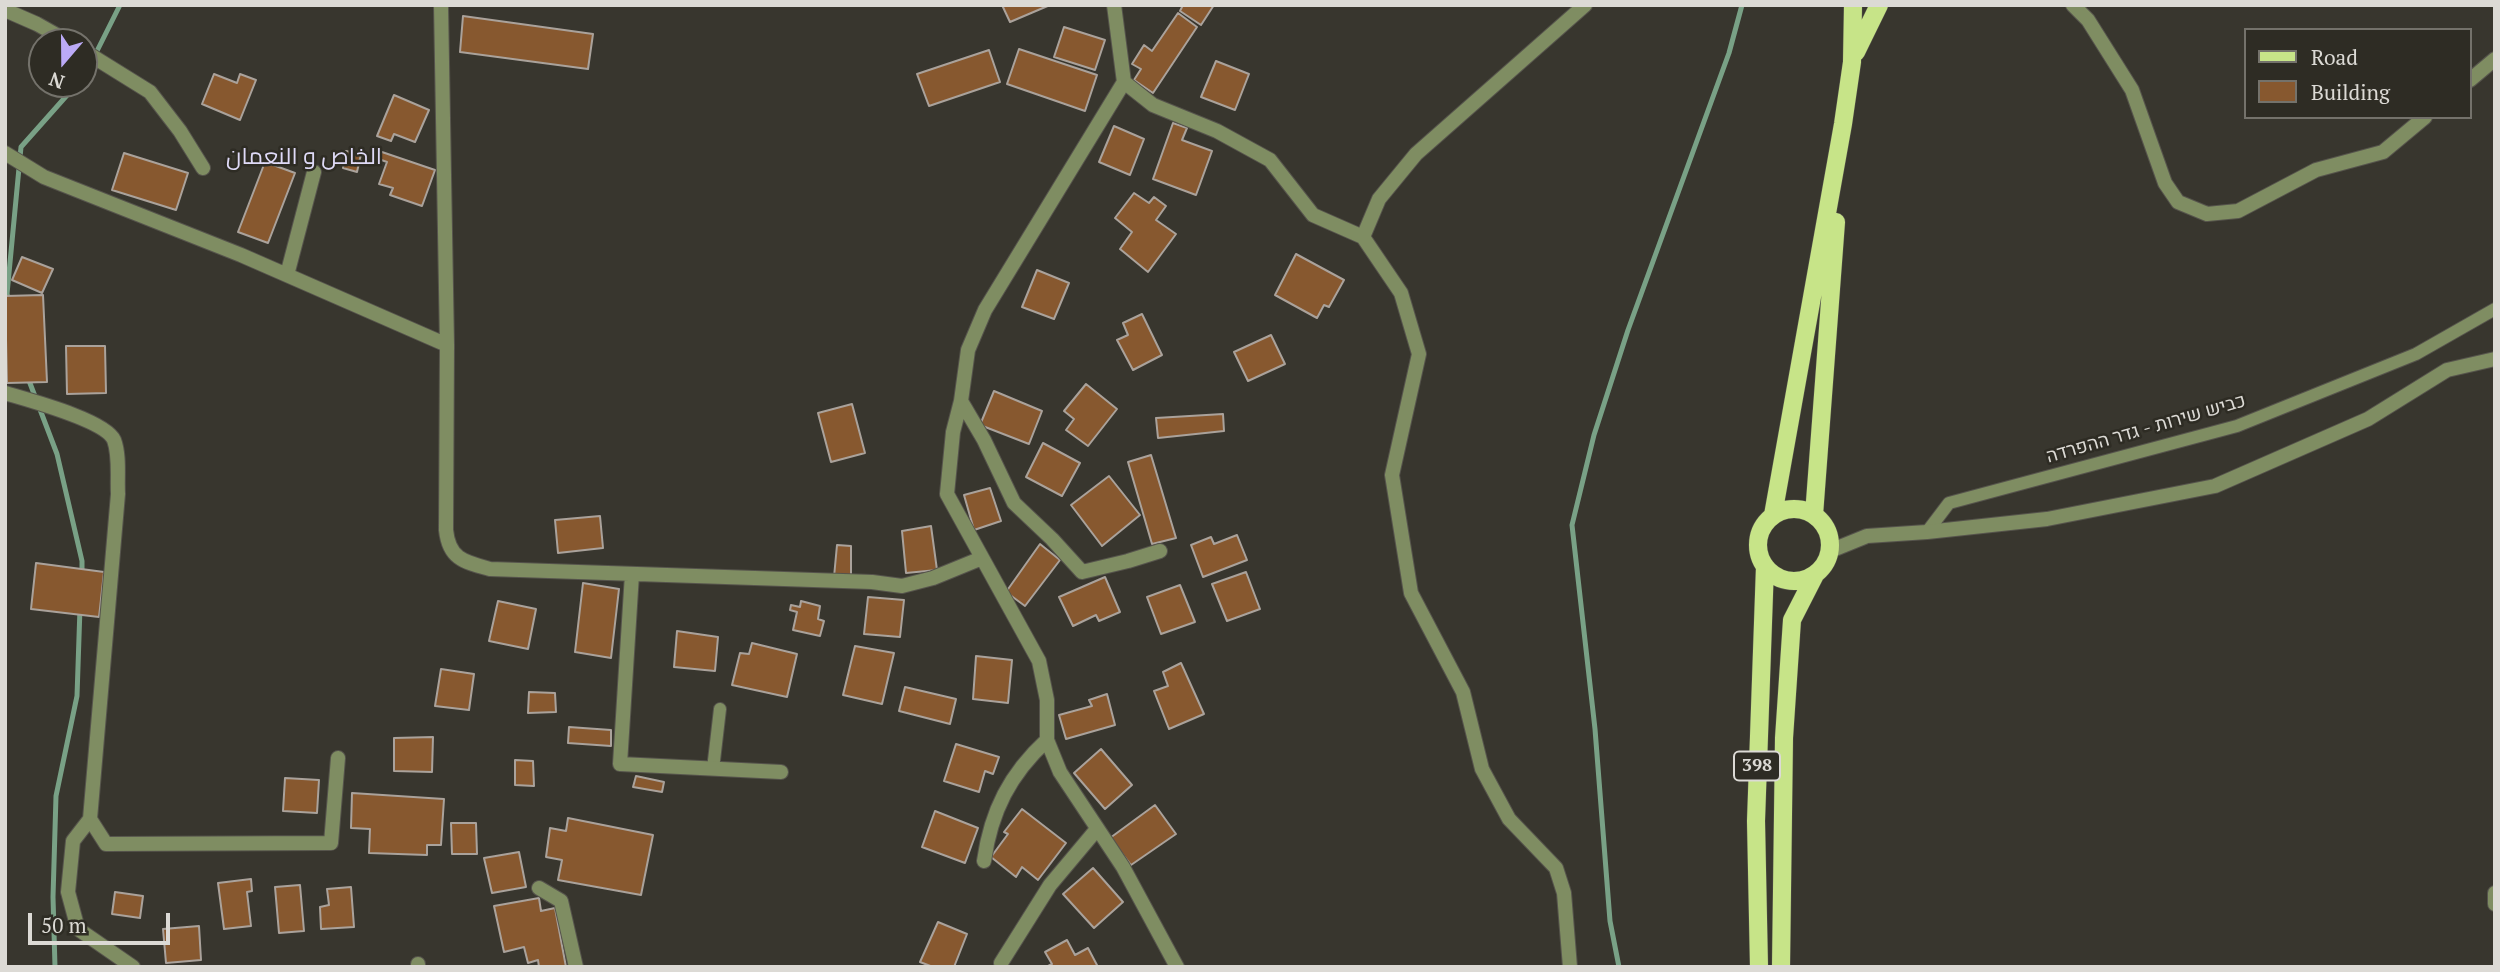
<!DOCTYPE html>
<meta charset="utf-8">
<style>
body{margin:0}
#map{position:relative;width:2500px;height:972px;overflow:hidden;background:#38362e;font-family:"PT Serif",serif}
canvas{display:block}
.frame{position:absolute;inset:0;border:7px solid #dcdad5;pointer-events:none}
.legend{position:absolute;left:2244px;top:28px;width:228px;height:91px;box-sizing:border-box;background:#2e2c24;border:2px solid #74726b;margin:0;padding:9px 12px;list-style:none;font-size:21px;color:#dcdad5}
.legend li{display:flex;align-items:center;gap:14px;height:35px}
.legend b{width:35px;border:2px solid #74726b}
.north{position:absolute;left:28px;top:28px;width:70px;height:70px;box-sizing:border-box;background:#2e2c24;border:2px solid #74726b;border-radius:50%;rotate:200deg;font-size:19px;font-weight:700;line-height:28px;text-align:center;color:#dcdad5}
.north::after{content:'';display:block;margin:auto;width:24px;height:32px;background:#bbaaf6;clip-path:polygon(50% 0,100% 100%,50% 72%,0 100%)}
.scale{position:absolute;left:28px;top:913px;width:142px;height:32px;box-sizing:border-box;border:4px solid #dcdad5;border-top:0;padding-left:9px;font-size:21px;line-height:24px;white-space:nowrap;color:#dcdad5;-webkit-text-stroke:5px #2e2c24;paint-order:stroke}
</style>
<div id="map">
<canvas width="2500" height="972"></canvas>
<div class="frame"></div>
<ul class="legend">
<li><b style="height:9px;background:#c7e488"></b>Road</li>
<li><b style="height:19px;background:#87582f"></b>Building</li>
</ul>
<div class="north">N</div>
<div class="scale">50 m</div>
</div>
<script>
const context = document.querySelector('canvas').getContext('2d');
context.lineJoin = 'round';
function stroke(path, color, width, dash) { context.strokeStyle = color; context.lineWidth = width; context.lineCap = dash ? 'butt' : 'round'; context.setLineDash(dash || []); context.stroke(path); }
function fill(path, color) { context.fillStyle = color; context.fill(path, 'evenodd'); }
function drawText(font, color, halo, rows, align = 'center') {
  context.font = font + ' "PT Serif",Cairo,Heebo,serif'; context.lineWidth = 5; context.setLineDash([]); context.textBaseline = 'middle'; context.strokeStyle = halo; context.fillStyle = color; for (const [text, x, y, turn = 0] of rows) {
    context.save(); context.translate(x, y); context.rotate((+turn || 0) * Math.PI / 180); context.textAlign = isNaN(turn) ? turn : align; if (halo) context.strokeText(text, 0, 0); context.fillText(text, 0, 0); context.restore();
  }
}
stroke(new Path2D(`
 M84,77L120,5
 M9,301L7,294L21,147L77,84
 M28,378L57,454L82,561V574
 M55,967L53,897L56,796L77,696L80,608
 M1619,967L1610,921L1595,729L1572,525L1594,435L1628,330L1729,53L1742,5`), '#79a186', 5);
const building = new Path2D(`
 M1002,5H1050L1010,22Z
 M1183,5H1214L1201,25L1180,11Z
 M1178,13L1197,27L1153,93L1134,80L1141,69L1132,64L1144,45L1152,51Z
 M463,16L593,34L588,69L460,52Z
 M1064,27L1105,40L1095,70L1054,57Z
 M1019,49L1097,75L1085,111L1007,84Z
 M989,50L1000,82L929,106L917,74Z
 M1216,61L1249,74L1235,110L1201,97Z
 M214,74L237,83L240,74L256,80L240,120L202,104Z
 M394,95L429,110L415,142L394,134L391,141L377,136Z
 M1173,123L1187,128L1182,140L1212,151L1196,195L1153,179Z
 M1114,126L1144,139L1130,175L1099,162Z
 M346,151L361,154L357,172L343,168Z
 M379,151L435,170L422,206L390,195L393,188L379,184L387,162L376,158Z
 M124,153L188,173L176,210L112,190Z
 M265,162L295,173L268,243L238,232Z
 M1134,193L1149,203L1154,197L1166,206L1156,220L1176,234L1148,272L1120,249L1132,232L1115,218Z
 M1296,254L1344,280L1329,307L1324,305L1317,318L1275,295Z
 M22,257L53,269L42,293L12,280Z
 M1037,270L1069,283L1054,319L1022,307Z
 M43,295L47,382L7,383L5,296Z
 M1142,314L1162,355L1133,370L1117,340L1128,335L1123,323Z
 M1271,335L1285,364L1248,381L1234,352Z
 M66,346H105L106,393L67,394Z
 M1086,384L1117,409L1088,446L1066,430L1074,419L1064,411Z
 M994,391L1042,411L1029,444L980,425Z
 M852,404L865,453L831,462L818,413Z
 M1223,414L1224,431L1158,438L1156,418Z
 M1043,443L1080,463L1062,496L1026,477Z
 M1151,455L1176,538L1152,544L1128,462Z
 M1109,476L1140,515L1102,546L1071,505Z
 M990,488L1001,521L974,530L964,495Z
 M600,516L603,548L558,553L555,520Z
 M931,526L937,570L906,573L902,531Z
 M1237,535L1247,560L1203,577L1191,545L1211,537L1214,544Z
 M1040,544L1060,560L1025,606L1006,592Z
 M837,545L851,546V577H834Z
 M36,563L104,572L99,617L31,609Z
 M1246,572L1260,609L1227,621L1212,584Z
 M1105,577L1120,612L1099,621L1096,615L1073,626L1059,597Z
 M583,583L619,589L611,658L575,652Z
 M1180,585L1195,622L1161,634L1147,597Z
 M868,597L904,600L900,637L864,634Z
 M498,601L536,609L528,649L489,641Z
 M801,601L820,606L818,619L824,621L820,636L793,630L797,612L790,610L791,605L800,607Z
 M677,631L718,637L715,671L674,667Z
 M752,643L797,654L787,697L732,685L740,653L749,654Z
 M855,646L894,653L882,704L843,695Z
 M976,656L1012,660L1008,703L973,699Z
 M1181,663L1204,714L1169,729L1154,691L1168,686L1163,672Z
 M441,669L474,674L469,710L435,706Z
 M905,687L956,699L950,724L899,711Z
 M529,692L555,693L556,712L528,713Z
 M1107,694L1115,725L1066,739L1059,715L1092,706L1089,700Z
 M569,727L611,730V746L568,743Z
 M433,737L432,772L394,771V738Z
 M956,744L999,757L993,774L985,771L979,792L944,781Z
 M1101,749L1132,785L1105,809L1074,773Z
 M515,760L533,761L534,786L515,785Z
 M636,776L664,782L662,792L633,787Z
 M285,778L319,780L317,813L283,811Z
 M352,793L444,799L441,845H427V855L369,853L370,829L351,828Z
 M1155,805L1176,834L1131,865L1110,838Z
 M1022,809L1066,843L1038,880L1022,867L1016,877L991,857L1008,834L1004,832Z
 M935,811L978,828L965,863L922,847Z
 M568,818L653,835L641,895L558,880L562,860L546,857L550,828L566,831Z
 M451,823H476L477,854H452Z
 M519,852L526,887L492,893L484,858Z
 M1093,868L1123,902L1094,928L1063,894Z
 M251,879L252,891L247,892L251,926L224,929L218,883Z
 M300,885L304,931L279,933L275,887Z
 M351,887L354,927L321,929L320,907L329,905L327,889Z
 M115,892L143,896L140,918L112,914Z
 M539,898L541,911L555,908L566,967H539L538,960L528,963L524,947L504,952L494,906Z
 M938,922L967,934L954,967H933L920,962Z
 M199,926L201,960L166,963L163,929Z
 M1067,940L1075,955L1088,948L1098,967H1046L1052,964L1045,952Z`);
fill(building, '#87582f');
stroke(building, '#aaa29b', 2);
const service = new Path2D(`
 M1927,532L1949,503L2237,426L2416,354L2495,309
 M713,769L720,709`);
const minor = new Path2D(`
 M441,5L447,345L446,530C449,559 464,562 490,569L872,582L902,586L933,578L982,558
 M1114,5L1124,82L1153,105L1217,131L1270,160L1313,215L1363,237L1379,199L1416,154L1585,5
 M2073,5L2088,20L2132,90L2165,183L2178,202L2207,214L2238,211L2316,170L2383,152L2425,117
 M5,10L37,24L69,42
 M84,51L150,92L180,131L203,168
 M2470,80L2495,59
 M1124,82L985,310L968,350L961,401L953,432L947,494L1039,661L1047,700V740L1060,772L1123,867L1177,967
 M5,153L44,177L241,255L447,345
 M1363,237L1401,293L1419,354L1392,475L1411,593L1463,692L1482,769L1509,819L1556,868L1564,893L1570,967
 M287,275L314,172
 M5,393C28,400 105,420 114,440C120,456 117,478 118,494L90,819L106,844L331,843L338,758
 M961,401L984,440L1014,503L1052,539L1082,572L1128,561L1160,551
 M1830,551L1867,536L1927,532L2047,519L2215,486L2368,419L2447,370L2495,359
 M632,574L620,764L781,772
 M90,819L73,841L68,892L78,929L133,967
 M984,861C991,811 1010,774 1047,740
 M539,888L561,901L576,967
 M2495,893V904
 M1001,963L1050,885L1097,829
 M418,964V967`);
const primary = new Path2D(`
 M1856,52L1879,5
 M1758 545a36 36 0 1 1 72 0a36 36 0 1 1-72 0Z
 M1773,515L1843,124L1852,62L1853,5
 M1814,515L1836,222
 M1759,967L1756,821L1765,566
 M1781,967L1784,738L1792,620L1815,575`);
stroke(service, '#56544c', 14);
stroke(minor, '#56544c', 16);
stroke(primary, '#56544c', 19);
stroke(service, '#7f8d62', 12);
stroke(minor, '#7f8d62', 14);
stroke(primary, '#c7e488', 18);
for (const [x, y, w] of [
 [1757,766,46]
]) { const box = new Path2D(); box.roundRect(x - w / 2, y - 14.5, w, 29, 5); context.fillStyle = '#2e2c24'; context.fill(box); stroke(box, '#dcdad5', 2); }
drawText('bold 18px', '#dcdad5', null, [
 ["398",1757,766]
]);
drawText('19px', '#dcdad5', '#2e2c24', [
 ["כביש שירות - גדר ההפרדה",2146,429,-16]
]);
drawText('23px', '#dfdaf7', '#2e2c24', [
 ["الخاص و النعمان",304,157]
]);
</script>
